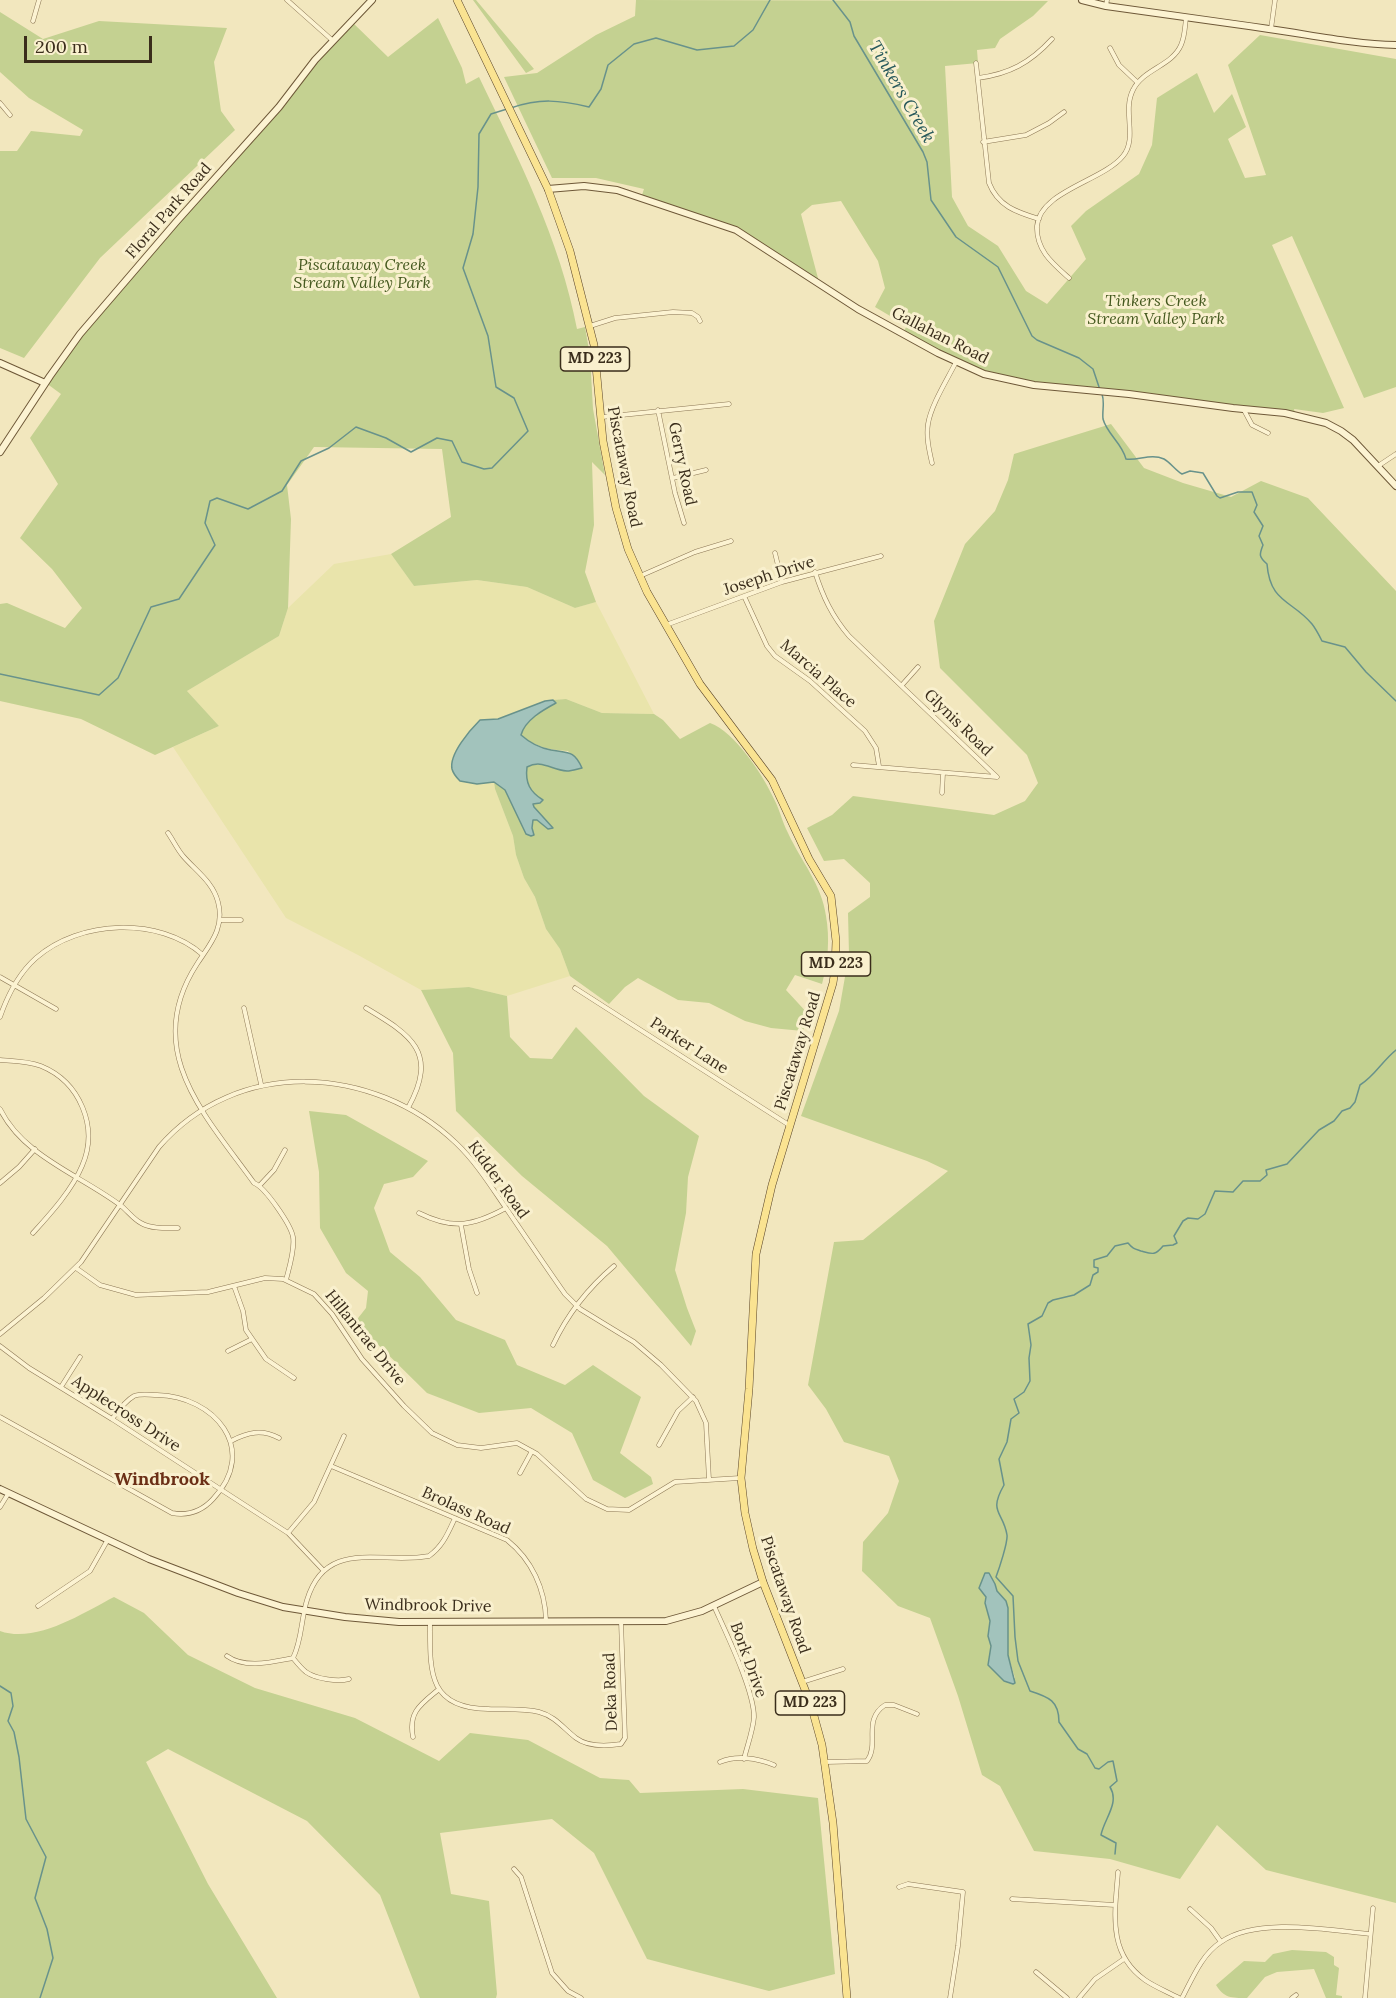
<!DOCTYPE html>
<style>
body{margin:0}
#map{position:relative;width:1396px;height:1998px;overflow:hidden;background:#f2e7be;font-family:Lora,serif}
canvas{display:block}
.scale{position:absolute;left:24px;top:36px;width:128px;height:27px;box-sizing:border-box;border:3px solid #3a2d1b;border-top:0;padding-left:8px;font-size:18px;line-height:21px;white-space:nowrap;color:#3a2d1b;-webkit-text-stroke:4px #f9f0ce;paint-order:stroke}
</style>
<div id="map">
<canvas width="1396" height="1998"></canvas>
<div class="scale">200 m</div>
</div>
<script>
const context = document.querySelector('canvas').getContext('2d');
context.lineJoin = 'round';
function fill(path, color) { context.fillStyle = color; context.fill(path, 'evenodd'); }
function stroke(path, color, width, dash) { context.strokeStyle = color; context.lineWidth = width; context.lineCap = dash ? 'butt' : 'round'; context.setLineDash(dash || []); context.stroke(path); }
function drawText(font, color, halo, rows, align = 'center') {
  context.font = font + ' Lora,serif'; context.lineWidth = 6; context.setLineDash([]); context.textBaseline = 'middle'; context.strokeStyle = halo; context.fillStyle = color; for (const [text, x, y, turn = 0] of rows) {
    context.save(); context.translate(x, y); context.rotate((+turn || 0) * Math.PI / 180); context.textAlign = isNaN(turn) ? turn : align; if (halo) context.strokeText(text, 0, 0); context.fillText(text, 0, 0); context.restore();
  }
}
fill(new Path2D(`
 M391,554L414,586L477,580L527,587L575,608L596,602L654,714L602,713L566,699L545,701L498,719L480,720L477,784L494,782L495,789L513,836L516,855L524,878L535,897L546,929L560,949L570,976L507,996L469,987L421,990L358,955L286,918L173,747L219,726L187,691L279,636L288,608L334,564Z`), '#e9e4ab');
fill(new Path2D(`
 M473,0H476L534,69L526,73Z
 M636,0L1048,1L1033,16L1000,39L995,48L977,50L978,63L945,66L952,197L968,226L998,246L1026,291L1047,304L1086,259L1071,226L1086,211L1139,174L1152,145L1157,98L1197,73L1214,113L1232,94L1246,127L1228,139L1245,178L1266,175L1228,65L1260,35L1396,59V387L1364,398L1292,236L1272,245L1344,408L1323,413L1294,409L1295,413L1026,381L977,370L903,332L907,326L875,307L885,288L878,261L841,201L812,205L801,214L819,282L740,229L642,195L644,189L596,178H552L504,77L537,73L596,35L635,16Z
 M0,12L43,39L99,21L227,28L214,62L221,111L235,130L100,258L24,358L0,348V151H17L31,131L80,136L83,130L29,98L0,72Z
 M438,18L462,68L466,84L479,77C518,158 560,239 577,329L585,327L590,356L593,409L605,475L592,462L594,525L585,572L596,602L575,608L527,587L477,580L414,586L391,554L451,517L442,449L314,447L287,485L291,519L288,608L279,636L187,691L219,726L155,755L81,719L0,701V604L7,603L65,628L82,608L52,569L20,538L58,484L30,438L61,394L46,383L72,346L352,22L388,57Z
 M1111,424L1144,468L1183,483L1231,497L1261,481L1308,498L1396,591V1903L1266,1870L1217,1825L1180,1879L1110,1859L1034,1851L1000,1786L982,1775L958,1696L930,1618L898,1606L862,1571L863,1542L888,1513L899,1481L889,1456L844,1442L826,1409L808,1385L834,1242L863,1240L948,1171L927,1161L801,1116L839,1011L849,954L848,913L870,897V883L844,859L824,861L807,828L832,815L853,796L994,815L1025,801L1038,783L1027,755L940,668L934,621L965,544L995,511L1008,480L1014,454ZM985,1573H989C991,1579 994,1587 997,1592C1001,1598 1006,1599 1008,1608V1655L1015,1678L1004,1681L988,1665L991,1646L988,1636L990,1621L985,1603L987,1597L980,1588Z
 M566,699L602,713L654,714L663,720L680,739L710,723C735,732 763,775 774,799C780,810 782,822 788,833C801,861 822,885 826,916C830,939 828,962 822,984L795,975L786,990L810,1016L803,1031L771,1028L745,1021L709,1003L678,1000L638,978L625,987L609,1004L570,976L560,949L546,929L535,897L524,878L516,855L513,836L495,789L494,782L505,790L514,807L532,828L533,820H537L548,829L552,828L534,808L533,803L543,800C529,792 525,783 527,767C546,757 557,775 582,767L568,751C550,750 535,747 521,735C525,720 543,710 555,703L553,700Z
 M469,987L507,996L510,1037L530,1058L552,1059L576,1027L644,1096L699,1136L688,1177L686,1213L675,1270L687,1308L696,1331L691,1346L607,1246L522,1176L456,1111L453,1053L421,990Z
 M309,1111L346,1115L428,1161L413,1177L384,1184L374,1208L390,1252L420,1277L456,1320L505,1340L517,1365L565,1385L593,1365L641,1397L620,1453L651,1477L653,1484L625,1498L593,1480L572,1433L531,1408L479,1413L427,1393L355,1322L366,1308L368,1291L346,1273L320,1228L319,1172Z
 M114,1597L144,1613L188,1655L255,1688L355,1718L439,1761L470,1733L528,1740L600,1778L629,1780L640,1793L743,1789L818,1798L835,1974L769,1991L647,1959L594,1853L552,1819L440,1833L451,1894L489,1901L497,1994L496,1998H420L380,1895L307,1821L168,1749L146,1762L208,1884L277,1998H0V1631C36,1644 83,1613 114,1597Z
 M1292,1950L1326,1952L1334,1957V1965L1339,1968L1336,1995L1342,1996V1998H1326L1314,1969L1277,1972L1265,1977L1247,1998C1231,1998 1224,1998 1216,1985L1244,1961L1265,1962L1273,1954Z`), '#c4d191');
const water = new Path2D(`
 M553,700L556,703C543,710 525,720 521,735C530,743 540,748 551,750C568,753 574,750 582,768C577,769 572,771 567,771C551,770 542,759 527,767C525,783 530,792 543,800L540,803L533,804L534,807L553,828L548,829L537,820H533L532,828L534,835L531,836L526,834L505,790L494,782L477,784L460,781C457,778 453,773 452,769C449,754 470,730 480,720L498,719L545,701Z
 M985,1573H989L995,1584L997,1591L1006,1601L1008,1608V1655L1015,1683L1013,1684L1004,1681L988,1665L991,1646L988,1636L990,1621L985,1603L986,1597L979,1588Z`);
fill(water, '#a2c3bc');
stroke(water, '#68928b', 1.5);
stroke(new Path2D(`
 M833,0L850,22L854,36L923,152L927,162L931,200L956,237L998,267L1032,336L1037,340L1079,358L1093,369L1100,390
 M511,108C540,98 559,100 589,107L601,89L608,65L634,44L656,38L697,50L734,46L753,30L770,0
 M1102,394C1105,403 1102,410 1103,419C1107,434 1122,443 1126,459C1138,461 1151,453 1164,459C1171,463 1175,470 1182,474L1190,471L1203,473L1217,496L1220,498L1238,492H1252L1257,505L1254,512L1263,526L1259,536L1263,545C1259,555 1259,557 1267,564C1270,603 1292,600 1312,624C1316,629 1319,635 1322,641L1345,647L1366,672L1396,701
 M0,674L99,695L118,678L151,607L179,599L215,545L205,523L210,501L217,498L248,509L282,491L301,461L329,448L356,427L386,438L411,452L437,438L452,441L462,462L484,469L492,468L528,431L514,398L496,387L488,336L463,268L473,234L478,187L479,134L491,114L507,109
 M0,1686L11,1693L13,1706L8,1721L14,1732L19,1757L26,1819L46,1857L35,1898L47,1929L53,1958L40,1998
 M1115,1854L1116,1843L1101,1835C1104,1819 1120,1803 1110,1787L1117,1781L1113,1761L1108,1762L1099,1769L1095,1768L1087,1754L1078,1749L1059,1722C1059,1701 1049,1697 1030,1691L1018,1661L1015,1637L1013,1596L996,1577C999,1569 1008,1542 1007,1535C1003,1511 988,1513 1004,1485L999,1459L1007,1442L1011,1419L1019,1413L1014,1399L1024,1392L1030,1381L1029,1358L1031,1345L1028,1324L1042,1316L1048,1303L1053,1300L1074,1295L1090,1285L1093,1275L1098,1272V1268L1094,1267V1260L1107,1256L1115,1246L1128,1243C1133,1249 1135,1249 1141,1251C1152,1254 1155,1256 1163,1246L1173,1245L1177,1243L1174,1236L1183,1221L1188,1218L1198,1219L1205,1214L1215,1191L1233,1192L1243,1181H1260L1267,1175L1266,1170L1287,1164L1319,1130L1334,1121L1342,1111L1350,1108L1355,1102L1360,1085C1375,1076 1382,1061 1396,1050`), '#68928b', 1.5);
const street = new Path2D(`
 M287,0L332,40
 M1106,6L1107,0
 M33,21L39,0
 M1271,29L1275,0
 M1110,48L1119,65L1137,82
 M976,63L989,183C998,206 1016,212 1039,219
 M978,78C1009,74 1030,63 1052,39
 M0,103L10,115
 M983,142L1026,135L1049,123L1064,112
 M1069,278C1052,263 1036,250 1037,226C1040,191 1103,181 1123,156C1138,138 1122,111 1133,90C1143,69 1172,66 1181,45C1185,36 1185,26 1186,18
 M590,326L615,318L673,312L692,313L698,317L700,321
 M658,410L675,493L684,523
 M1244,410L1252,425L1268,433
 M602,417L729,404
 M932,463C929,450 926,437 928,424C931,405 947,380 956,362
 M1378,466L1396,454
 M673,478L706,470
 M775,553L782,582
 M815,572C823,597 832,616 849,636L997,777L853,765
 M640,576L695,552L731,541
 M744,596L767,646L775,656L810,681L865,731L876,748L879,766
 M666,625L782,582L881,556
 M902,685L918,667
 M942,793L943,773
 M168,833C173,840 177,849 183,856C196,871 213,882 218,902C225,928 210,944 197,964C141,1050 205,1115 254,1183C265,1187 291,1225 293,1237C295,1250 289,1268 286,1280
 M220,920H241
 M0,977L56,1009
 M575,988L789,1125
 M244,1008L261,1084
 M366,1008C411,1035 439,1052 408,1108
 M0,1017C8,994 18,974 36,958C79,920 159,916 203,955
 M0,1060C14,1061 28,1061 41,1066C80,1082 99,1127 82,1166C72,1190 51,1213 33,1233
 M0,1109C23,1156 80,1175 120,1205C127,1210 133,1219 141,1223C151,1229 166,1228 178,1228
 M0,1183L19,1167L35,1149
 M260,1185L274,1170L285,1150
 M419,1213C453,1230 473,1226 506,1208
 M461,1225L469,1269L477,1293
 M76,1268L100,1285L136,1295L208,1292L265,1278L283,1279L314,1294L332,1314L362,1359L404,1406L432,1433L457,1445L481,1448L517,1443L537,1454L586,1499L607,1509L629,1510L675,1482L740,1478
 M234,1286L243,1311L246,1330L266,1359L294,1378
 M0,1334L44,1298L81,1262L159,1147C237,1057 373,1064 456,1143C477,1163 492,1188 508,1211C527,1239 546,1267 565,1294L580,1309L634,1342L661,1365L696,1401L706,1423L709,1480
 M553,1345C568,1313 587,1289 614,1266
 M0,1346L29,1368L112,1419L288,1533L323,1570
 M228,1351L252,1339
 M61,1387L80,1357
 M0,1417L172,1513C188,1516 202,1511 213,1499C260,1449 214,1396 157,1395C150,1395 141,1393 134,1396C125,1401 118,1411 112,1419
 M231,1441C248,1432 262,1429 279,1438
 M659,1445L678,1411L693,1397
 M331,1466L507,1540C532,1560 545,1589 546,1620
 M520,1473L532,1451
 M0,1507L8,1494
 M288,1533L314,1502L344,1436
 M38,1606L90,1571L107,1541
 M714,1606C726,1633 754,1690 754,1717C753,1731 747,1746 744,1759
 M430,1622C430,1671 427,1708 488,1709C504,1710 523,1708 539,1712C555,1716 564,1729 576,1738C588,1747 608,1746 621,1744L625,1738L621,1621
 M227,1656C245,1669 272,1662 293,1658C302,1640 301,1619 307,1600C326,1537 382,1565 429,1556C443,1546 448,1533 455,1518
 M293,1658C297,1663 301,1668 306,1672C316,1679 338,1682 349,1679
 M802,1682L843,1669
 M413,1737C408,1712 421,1704 438,1690
 M720,1762C736,1755 757,1758 774,1765
 M826,1762L867,1761C880,1744 862,1720 885,1705H894L917,1714
 M514,1869L521,1877L552,1973L568,1991L581,1998
 M1118,1872C1115,1913 1107,1953 1145,1980C1155,1987 1168,1992 1179,1998
 M899,1887L908,1884L963,1892L958,1946L950,1998
 M1012,1899L1115,1905
 M1190,1909L1211,1928L1221,1942
 M1036,1972L1067,1998
 M1079,1998L1095,1979L1124,1959
 M1182,1998C1192,1979 1202,1954 1221,1942C1257,1917 1328,1930 1370,1934
 M1292,1998L1296,1995
 M1365,1998L1373,1908`);
const secondary = new Path2D(`
 M1082,0L1106,6C1161,14 1215,21 1269,29C1312,35 1353,44 1396,45
 M548,189L584,186L617,190L736,230L858,309L938,353L984,374L1034,385L1129,394L1233,408L1285,413L1326,423L1341,431L1353,440L1396,486
 M0,363L45,383
 M0,452L50,376L80,334L177,221L279,107L315,60L372,0
 M0,1489L149,1559L238,1593L283,1607L345,1617L399,1622L666,1621L702,1611L763,1582`);
const primary = new Path2D(`
 M457,0L548,189L570,251L594,345L603,441L616,508L628,549L647,592L700,684L772,780L809,859L831,896L836,941L835,969L833,983L772,1185L756,1254L749,1389L741,1478L745,1513L753,1549L763,1582L811,1705L822,1745L833,1823L847,1998`);
stroke(street, '#8c7755', 5);
stroke(secondary, '#6e5838', 8);
stroke(primary, '#59442a', 8);
stroke(street, '#fcf3d2', 4);
stroke(secondary, '#fcf3d2', 6);
stroke(primary, '#fae391', 7);
for (const [x, y, w] of [
 [595,359,69],
 [836,964,69],
 [810,1703,69]
]) { const box = new Path2D(); box.roundRect(x - w / 2, y - 12, w, 24, 4.5); context.fillStyle = '#f9f0ce'; context.fill(box); stroke(box, '#3a2d1b', 1.5); }
drawText('bold 15px', '#3a2d1b', null, [
 ["MD 223",595,359],
 ["MD 223",836,964],
 ["MD 223",810,1703]
]);
drawText('16px', '#3a2d1b', '#f9f0ce', [
 ["Floral Park Road",169,211,-49],
 ["Gallahan Road",940,336,27],
 ["Gerry Road",682,464,78],
 ["Piscataway Road",624,467,79],
 ["Joseph Drive",769,576,-18],
 ["Marcia Place",818,674,41],
 ["Glynis Road",958,723,44],
 ["Parker Lane",689,1046,33],
 ["Piscataway Road",798,1051,-73],
 ["Kidder Road",498,1180,54],
 ["Hillantrae Drive",365,1338,51],
 ["Applecross Drive",126,1414,33],
 ["Brolass Road",466,1511,24],
 ["Piscataway Road",785,1595,71],
 ["Windbrook Drive",428,1606,1],
 ["Bork Drive",748,1660,70],
 ["Deka Road",611,1692,-92]
]);
drawText('italic 16px', '#45591f', '#f9f0ce', [
 ["Piscataway Creek",362,265],
 ["Stream Valley Park",362,283],
 ["Tinkers Creek",1156,301],
 ["Stream Valley Park",1156,319]
]);
drawText('italic 18px', '#295a5c', '#f9f0ce', [
 ["Tinkers Creek",901,92,60]
]);
drawText('bold 18px', '#6b2f16', '#f9f0ce', [
 ["Windbrook",162,1480]
]);
</script>
